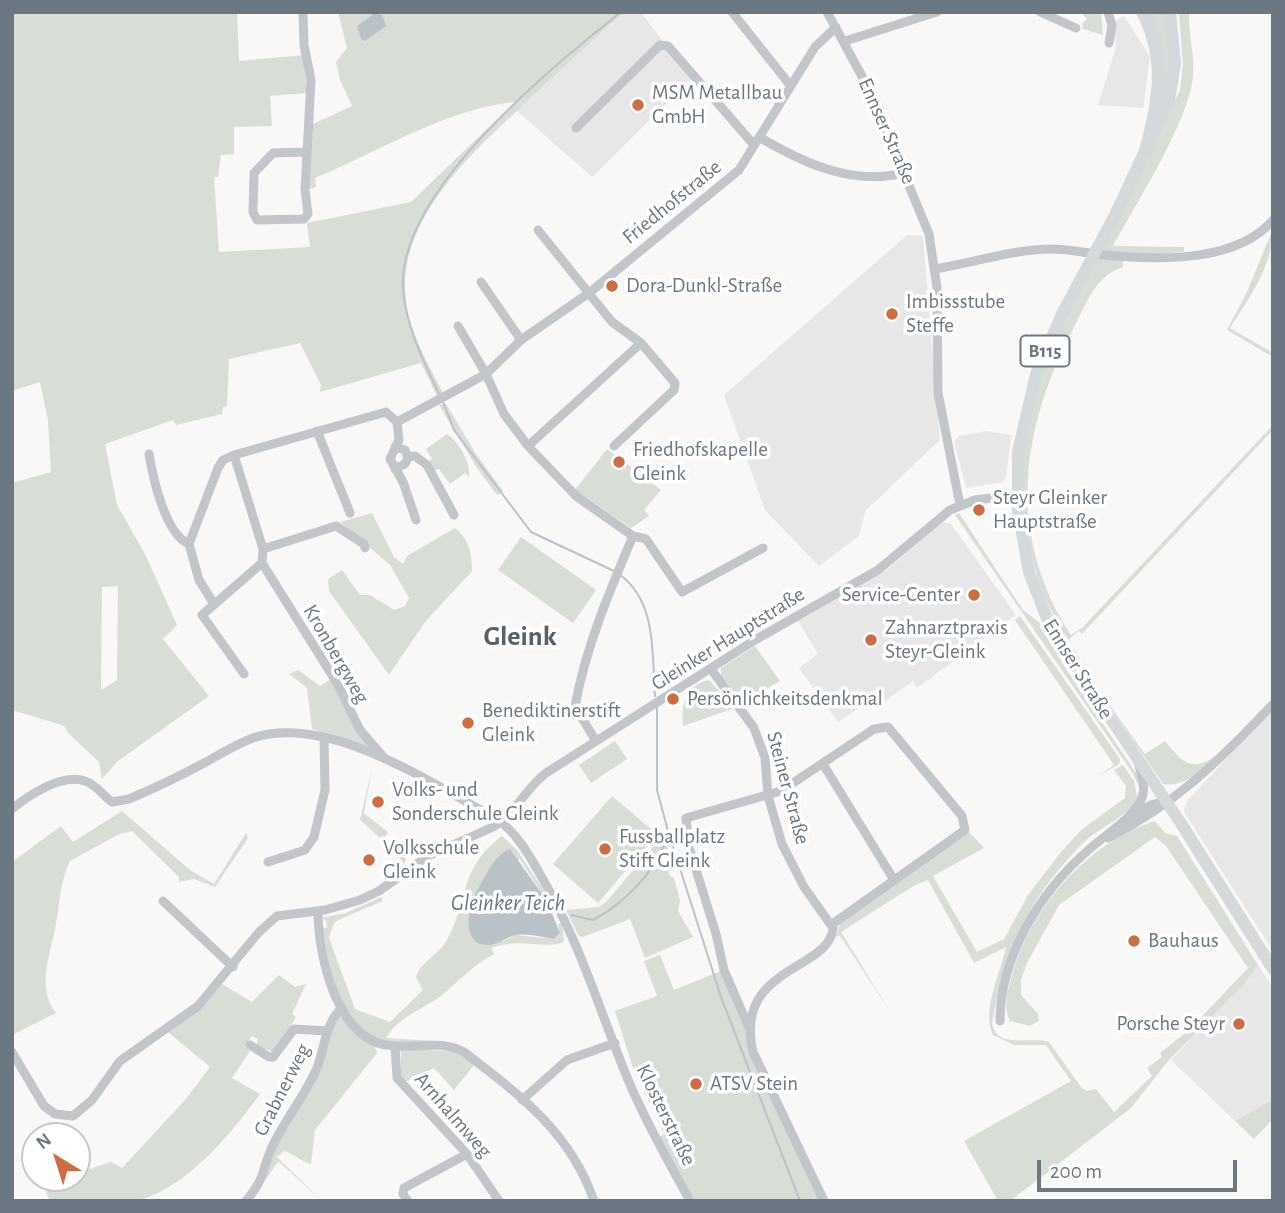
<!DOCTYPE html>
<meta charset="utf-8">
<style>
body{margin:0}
#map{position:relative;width:1285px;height:1213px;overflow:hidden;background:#f8f8f6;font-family:"Alegreya Sans",sans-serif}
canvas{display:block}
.frame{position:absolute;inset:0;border:14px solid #6b7783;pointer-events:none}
.north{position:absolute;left:21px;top:1122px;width:70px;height:70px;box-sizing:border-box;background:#fff;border:2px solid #c4c9cd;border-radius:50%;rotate:322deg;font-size:19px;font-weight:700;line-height:28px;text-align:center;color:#6b7783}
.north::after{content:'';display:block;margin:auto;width:24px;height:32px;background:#cd6e42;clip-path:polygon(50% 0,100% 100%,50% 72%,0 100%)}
.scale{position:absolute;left:1037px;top:1160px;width:200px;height:32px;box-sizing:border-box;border:4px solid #6b7783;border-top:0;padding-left:9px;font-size:21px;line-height:24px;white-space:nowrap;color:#6b7783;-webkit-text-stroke:5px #fff;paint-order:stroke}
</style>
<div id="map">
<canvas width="1285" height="1213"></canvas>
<div class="frame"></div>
<div class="north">N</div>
<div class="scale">200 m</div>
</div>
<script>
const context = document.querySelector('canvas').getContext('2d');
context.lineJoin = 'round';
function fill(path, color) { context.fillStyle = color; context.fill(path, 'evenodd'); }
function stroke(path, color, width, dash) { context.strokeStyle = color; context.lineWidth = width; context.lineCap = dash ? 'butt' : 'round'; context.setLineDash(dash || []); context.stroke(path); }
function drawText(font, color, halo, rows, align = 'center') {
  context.font = font + ' "Alegreya Sans",sans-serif'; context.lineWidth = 7; context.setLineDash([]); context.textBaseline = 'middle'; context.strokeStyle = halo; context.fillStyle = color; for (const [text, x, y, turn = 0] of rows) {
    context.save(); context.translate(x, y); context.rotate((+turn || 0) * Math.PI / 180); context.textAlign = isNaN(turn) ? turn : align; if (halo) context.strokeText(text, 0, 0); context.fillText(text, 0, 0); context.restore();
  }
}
fill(new Path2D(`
 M624,12H641L691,79L592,177L517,111Z
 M1124,16L1150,57L1143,108L1098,105L1116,47L1114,22Z
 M907,235L923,236L940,440L865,511L859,536L819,566L765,510L724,395Z
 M986,431L1011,435L1006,478L1003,482L966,488L954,442L959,436Z
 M942,522L951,524L1016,615L917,688L913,681L879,705L874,698L838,722L799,668L818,654L798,621L887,570Z
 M1273,708V951L1184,812L1187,801Z
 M1258,965L1273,988V1099L1235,1121L1171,1060Z`), '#e6e7e6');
fill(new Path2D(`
 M12,12H237L239,61L304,55L307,93L270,96L272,126L234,127V154L221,155L218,177H214L219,252L310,247L307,223L411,202L515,102C448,108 378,152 315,178L316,187L309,189L311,125L352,106L340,80L336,62L347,48L338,12H376L357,26L382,15L380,12H624C593,40 563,68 533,96C481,145 406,207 405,286C405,326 427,361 444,395L438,398L421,363L320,392L321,385L300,343L229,359L227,406L223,407L222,414L176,425L173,420L105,444L117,505L145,554L177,625L163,639L209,696L118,761L102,779L99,762L67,732L65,726L12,710V483L51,472L48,421L40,382L12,391ZM118,586L117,680L101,690L102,587Z
 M1081,12H1101L1103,35L1083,29L1082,24L1087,19Z
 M1147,12H1164L1172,61L1162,111Z
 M1179,12H1189C1188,34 1195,55 1193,76C1189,121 1136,204 1113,246L1184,247V252L1143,255L1101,251L1180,90L1183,65Z
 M1273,229C1273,266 1249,298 1230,328L1273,353V357L1227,330L1246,294Z
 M1096,259L1123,260V267C1095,276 1087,303 1074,327C1021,429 1005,533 1071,635L1082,628L1273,425V430L1082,634L1079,631L1068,640C1019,564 1008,460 1040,376C1055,335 1076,297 1096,259Z
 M446,404L476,454L503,491L497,495L477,468L439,405Z
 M447,434C459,442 471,462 469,477L465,473L450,484L439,469L434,471L428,462L432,459L426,449Z
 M607,449L661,490L644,510L649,516L631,528L575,490Z
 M372,513L394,557L403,564L407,556L455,528C469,539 472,554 472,571L425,622L389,675L329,591L328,579L342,570L360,595H370L394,610L405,606L409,598L390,565L340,522Z
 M959,513L1023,610L1040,623L1068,672L1138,776L1139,787L1132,772L955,515Z
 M521,537L596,590L573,623L498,570Z
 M1020,616L1120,759L1119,764L1100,775L1114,765L1015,620Z
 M755,646L780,681L742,703L721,675V668Z
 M1072,646L1100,692L1145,754L1165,741C1183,763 1191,773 1217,755C1204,769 1183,788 1163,784L1070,649Z
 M298,670L320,686L331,679L378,752L312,729L307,688L289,674Z
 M709,680L735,708L683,726C681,705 685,685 709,680Z
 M615,741L627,759L591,783L579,765Z
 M1123,765L1134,781L1138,800C1123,819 1096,829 1079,847C1028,900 1005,951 992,1023C997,1050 1030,1036 1049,1042L1081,1087L1086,1091L1096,1089L1114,1112L1152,1076L1147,1068L1162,1057L1160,1053L1189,1030L1248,968L1166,846L1155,837L1059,905L1027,963L1021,980V995L1038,1014L1039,1021L1030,1026L1010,1021C1003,1007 1007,994 1011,979C1029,910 1086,843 1155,821L1165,833L1177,836L1258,965L1244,984L1168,1061L1131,1108L1010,1201H998L964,1141L1071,1081L1046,1045H1014L993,1035C981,1009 1001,973 1006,947L974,963L928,880L915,885L841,932L889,1010L843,940L839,935L836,937L841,921L969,832L984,848L933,876L977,952L1004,939L1028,895L1061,852L1081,830L1125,798L1126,786L1114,770Z
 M372,768L364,813L388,832L385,838L397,847L403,841L406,861L403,864L398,861L401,857L360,820Z
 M612,796L657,834L598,903L553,864Z
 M122,811L190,870L214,884L246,833L248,838L215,887L194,879L179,882V877L132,831L119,834L70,861C59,883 60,906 55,929C49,957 37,988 56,1013L12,1035V862L61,826L73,842Z
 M667,830L669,875L674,878L680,900L678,911L693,937L645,958L630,919L583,937L578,935L566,910L599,907L608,900Z
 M502,836L517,850L550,900L547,901L519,858L502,941L516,935L554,939L560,933L558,924L562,922L564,942C543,950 522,937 491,948L494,954C470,967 462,979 442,995C423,1010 400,1015 386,1038L449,1042L468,1053C443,1050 412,1051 388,1044C339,1029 329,971 323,928H327L326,921L321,918L346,913L381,897L383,901L340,919L334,923L329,938L355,1009L390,1022L423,990L416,977C422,960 439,955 447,940C470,899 458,869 502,836Z
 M660,955L674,990L721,971L746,1031L749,1049L763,1082L821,1201H695L659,1137L664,1134L634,1071L615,1011L657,996L644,961Z
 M279,975L295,987L306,984L292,1014L296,1017L274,1052L256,1046L258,1039L252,1036L245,1047L250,1051L232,1078L260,1094C232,1133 186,1189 136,1201C116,1206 73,1201 50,1201L43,1185L63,1178H77V1173L111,1162L122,1168L186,1099L210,1067L168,1032L197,1010L222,984L252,1002Z
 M339,1015L374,1045L377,1053L315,1130L311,1164C300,1161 295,1154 284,1151L277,1157L322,1201L278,1161L266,1180L270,1159Z
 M441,1047L457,1051L474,1065L454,1090L434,1068L405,1082L401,1078V1050Z
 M1273,1099V1119L1254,1139L1235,1121Z`), '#d8ddd6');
fill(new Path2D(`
 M376,12L382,15L386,26L365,41L361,39L357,26Z
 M510,849L547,901L560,933L554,939C542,937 528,933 516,935C506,937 496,946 486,945C460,944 469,904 477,891C485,877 494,855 510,849Z`), '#bbc2c7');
stroke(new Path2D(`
 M439,394C423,360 406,327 403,289C397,192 552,67 621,12
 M443,402L454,430L531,532L614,571
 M619,574C657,601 652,654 655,696
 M657,708V790L668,831L721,997L800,1201
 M571,915L593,920C625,903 660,868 668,832`), '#bbc2c7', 2);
stroke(new Path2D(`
 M303,12L304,45L311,80L305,189L308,214L304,219L257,220L253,212L254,173L273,153L306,152
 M732,12L790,85
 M827,12L870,91L929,234L937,288L938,393L960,505
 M1040,12L1076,28
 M1108,12L1112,25L1109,43
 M845,41L937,12
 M576,128L660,45L668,46L754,145
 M759,137C800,161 845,183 894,175
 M538,230L612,322L641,343L675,383L674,390L614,446
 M935,269C972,263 1014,249 1052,249C1073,249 1094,255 1116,256C1165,260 1238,261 1273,220
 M481,282L521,340
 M458,326L486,374L504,414L528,446L576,496L633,536C610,590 585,649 575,707L596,741
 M397,422L399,440L390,459L403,482L416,520
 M317,431L350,513
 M528,446L641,343
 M395,447L405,450L408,457L405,464L395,469
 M149,454C153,478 165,534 189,544
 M408,457L415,456L427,465L454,515
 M633,536L646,539L682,592L763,548
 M263,549L336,526L364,544L365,548
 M214,604L199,580L189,544L218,468L223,460L234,455
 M711,669L754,728L765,758L768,796L782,844L804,887L833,928C830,971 733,966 753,1052L824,1201
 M244,674L202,615L262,563
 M385,759L360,730L337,683L262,563L263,549L234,455L386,412L397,422L486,374L521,340L589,293L739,170L815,47L836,27
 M823,764L894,880
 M12,809C29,795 62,773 85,781C96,784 103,796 112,802L129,799C155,788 180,776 206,762C221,754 236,744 253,738C328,713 431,783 495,818C515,830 530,856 541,876C581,944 599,1010 629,1082C646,1123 669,1162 690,1201
 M1133,815L1151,805L1165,801
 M1108,838C1176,804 1221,759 1273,704
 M268,862L305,850L314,837L325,790L324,738
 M163,901L233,967
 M318,911C318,956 337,1044 394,1046C418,1048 442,1040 464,1052C520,1095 571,1133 594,1201
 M1000,1021C1000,958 1039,894 1085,853C1102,837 1128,822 1140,802C1147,790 1142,778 1139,765
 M750,1030L724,970L716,934L689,847L686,818L781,791L874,729L888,727L962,816L965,830L831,925
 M250,1045L269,1057H273L294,1029L328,1031
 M395,1047L397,1078L467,1154L499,1201
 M12,1052L44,1106L55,1114L73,1116L92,1100L120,1061L198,1006L259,932L277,916L325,910L360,900L379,891L428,856L493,827C514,815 526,788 546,773L755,640L878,570L950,510L975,500L1017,495
 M522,1100L567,1060L615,1043
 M246,1201C268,1175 261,1168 274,1143C287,1117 305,1095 317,1068C324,1050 326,1021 342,1008
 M408,1201L403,1194L404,1188L467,1154`), '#c2c5c9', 9);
stroke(new Path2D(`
 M1170,12L1175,64L1169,100L1115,215L1063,312L1036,374L1018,452V511L1029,572L1052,631L1182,825L1273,969`), '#d5d9dc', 12);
stroke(new Path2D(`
 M1143,12C1168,59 1159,103 1146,151`), '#d5d9dc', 14);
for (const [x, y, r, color] of [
 [638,105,7,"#cd6e42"],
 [612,286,7,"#cd6e42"],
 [892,314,7,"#cd6e42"],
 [619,462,7,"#cd6e42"],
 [979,510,7,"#cd6e42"],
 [974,595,7,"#cd6e42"],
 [871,640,7,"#cd6e42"],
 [673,699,7,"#cd6e42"],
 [468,723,7,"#cd6e42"],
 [378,802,7,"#cd6e42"],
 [605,849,7,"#cd6e42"],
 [369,860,7,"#cd6e42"],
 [1134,941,7,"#cd6e42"],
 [1239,1024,7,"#cd6e42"],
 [696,1084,7,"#cd6e42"]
]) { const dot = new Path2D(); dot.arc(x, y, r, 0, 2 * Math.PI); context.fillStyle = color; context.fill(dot); stroke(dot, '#fff', 2.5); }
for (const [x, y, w] of [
 [1045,351,49]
]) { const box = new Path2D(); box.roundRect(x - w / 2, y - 15.5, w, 31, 5); context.fillStyle = '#fff'; context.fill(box); stroke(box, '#6b7783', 2); }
drawText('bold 19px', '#6b7783', null, [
 ["B115",1045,351]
]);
drawText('21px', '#6b7783', '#fff', [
 ["MSM Metallbau",652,93],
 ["GmbH",652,117],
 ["Dora-Dunkl-Straße",626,286],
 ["Imbissstube",906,302],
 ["Steffe",906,326],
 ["Friedhofskapelle",633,450],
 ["Gleink",633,474],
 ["Steyr Gleinker",993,498],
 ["Hauptstraße",993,522],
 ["Service-Center",960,595,"right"],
 ["Zahnarztpraxis",885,628],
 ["Steyr-Gleink",885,652],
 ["Persönlichkeitsdenkmal",687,699],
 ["Benediktinerstift",482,711],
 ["Gleink",482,735],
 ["Volks- und",392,790],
 ["Sonderschule Gleink",392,814],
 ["Fussballplatz",619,837],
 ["Stift Gleink",619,861],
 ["Volksschule",383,848],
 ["Gleink",383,872],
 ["Bauhaus",1148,941],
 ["Porsche Steyr",1225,1024,"right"],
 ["ATSV Stein",710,1084]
], 'left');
drawText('21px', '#6b7783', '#fff', [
 ["Ennser Straße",887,131,66],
 ["Friedhofstraße",672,202,-39],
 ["Gleinker Hauptstraße",728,639,-32],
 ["Kronbergweg",336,654,60],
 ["Ennser Straße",1078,669,58],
 ["Steiner Straße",788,788,75],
 ["Grabnerweg",282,1090,-63],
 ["Arnhalmweg",453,1115,49],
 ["Klosterstraße",666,1115,64]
]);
drawText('italic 23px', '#67767f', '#fff', [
 ["Gleinker Teich",508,903]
]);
drawText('bold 28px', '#586069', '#fff', [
 ["Gleink",520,637]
]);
</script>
